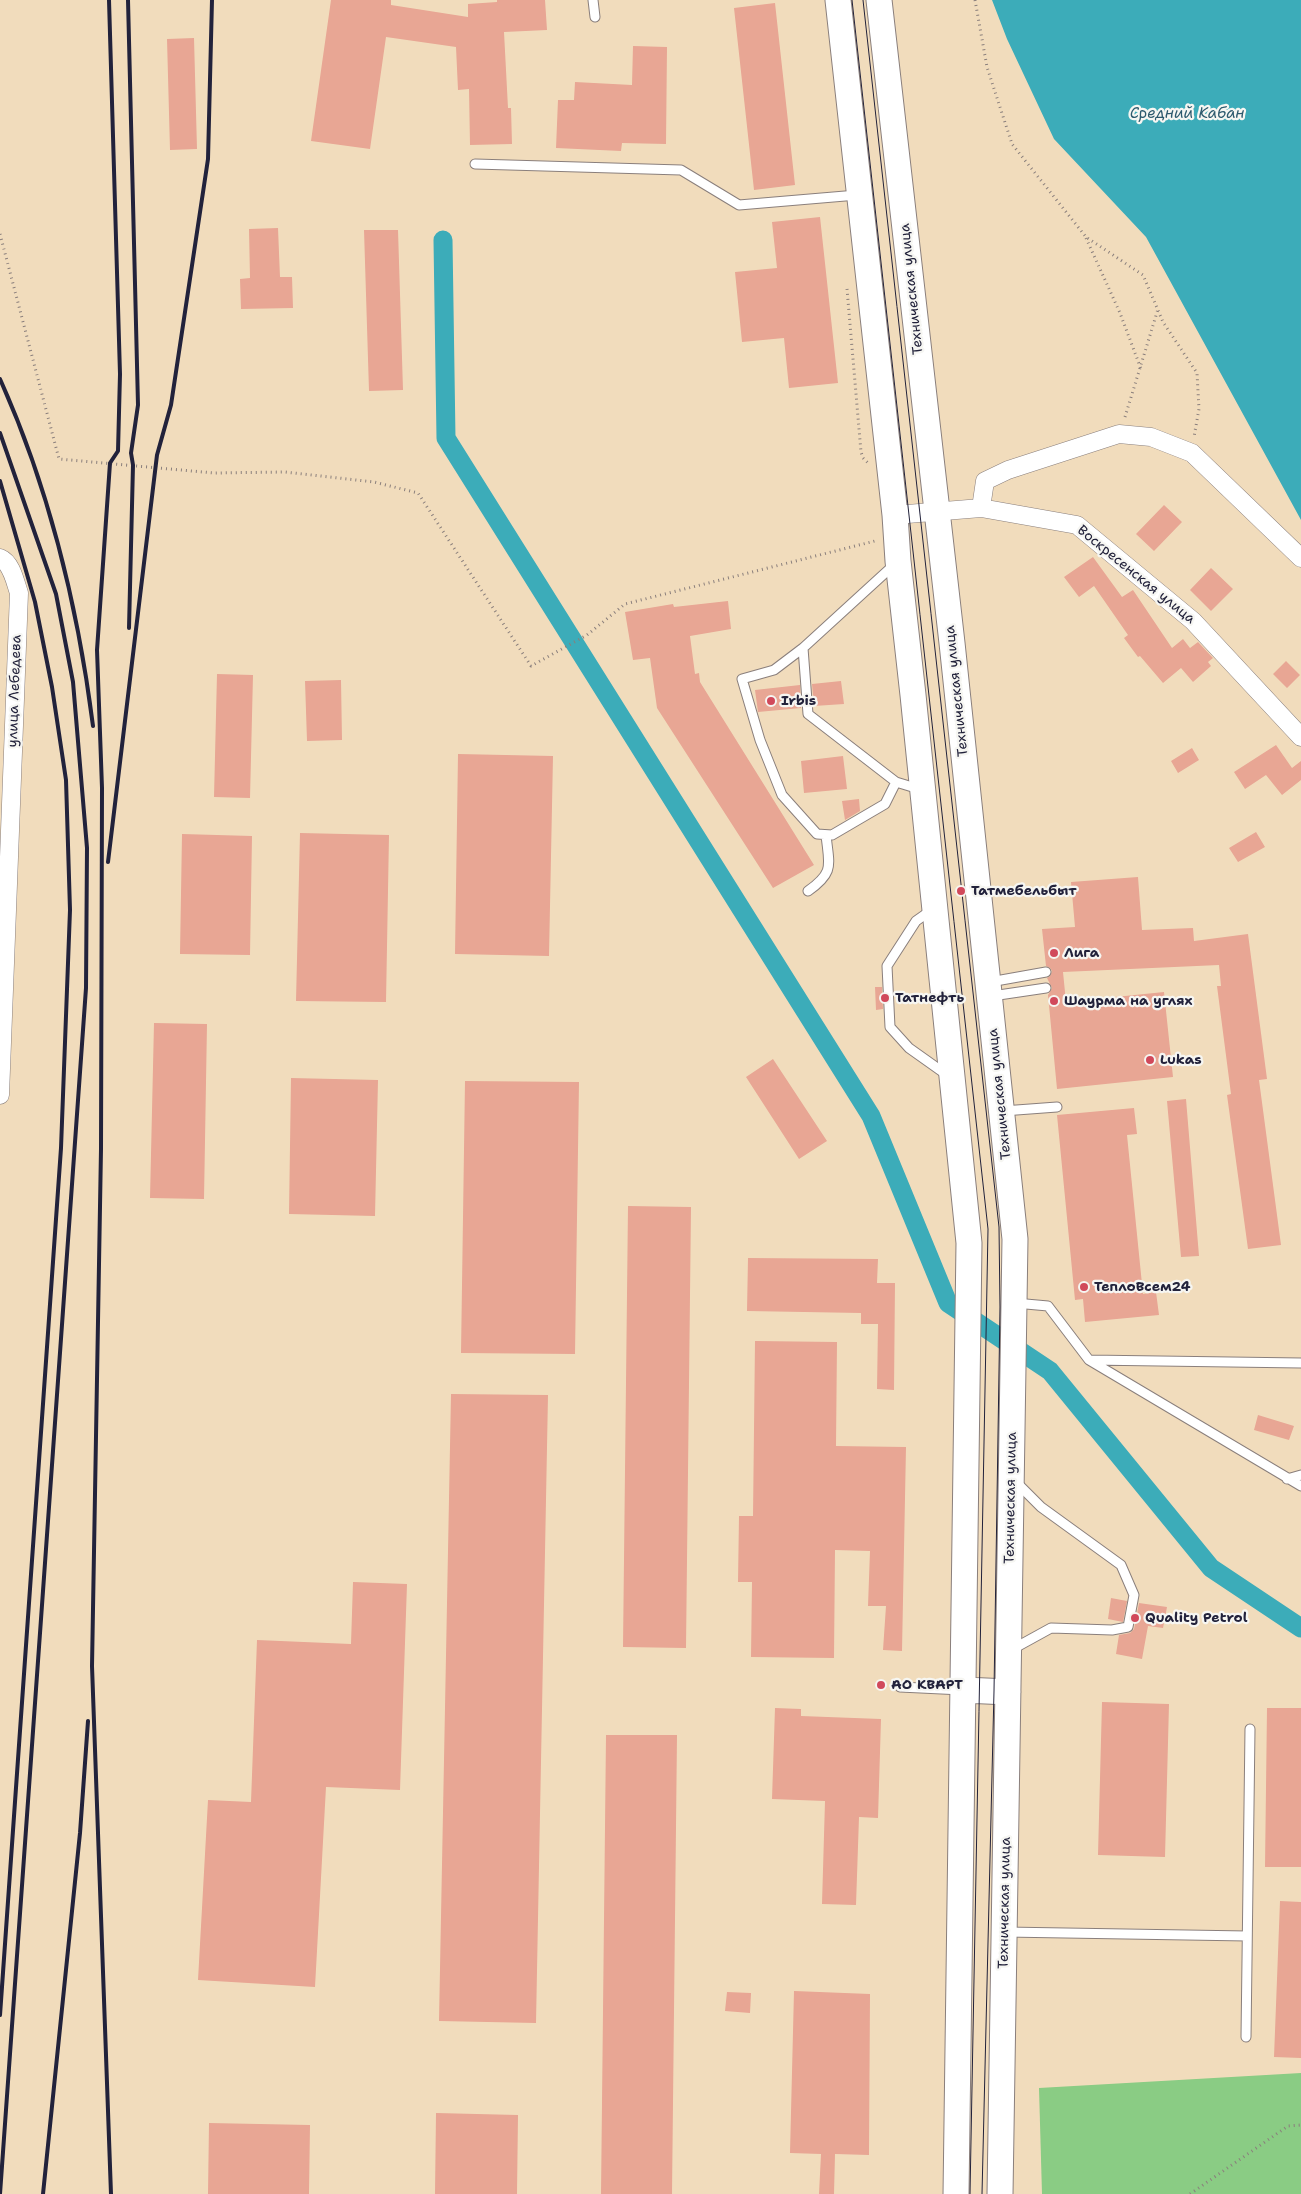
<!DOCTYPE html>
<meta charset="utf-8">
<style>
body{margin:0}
canvas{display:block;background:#f1dcbc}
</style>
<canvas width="1301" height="2194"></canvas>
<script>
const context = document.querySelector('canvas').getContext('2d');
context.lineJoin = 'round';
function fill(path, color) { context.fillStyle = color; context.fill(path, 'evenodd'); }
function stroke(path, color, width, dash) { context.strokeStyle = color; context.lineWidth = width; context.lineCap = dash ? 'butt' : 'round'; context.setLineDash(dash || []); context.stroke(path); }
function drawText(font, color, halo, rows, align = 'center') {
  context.font = font + ' "Shantell Sans",sans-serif'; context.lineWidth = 4.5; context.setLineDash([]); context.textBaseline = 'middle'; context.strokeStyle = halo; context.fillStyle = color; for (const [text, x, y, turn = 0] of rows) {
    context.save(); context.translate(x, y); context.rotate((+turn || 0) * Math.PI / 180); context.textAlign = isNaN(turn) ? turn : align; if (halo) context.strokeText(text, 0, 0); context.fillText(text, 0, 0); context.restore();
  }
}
fill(new Path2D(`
 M1301,2073V2194H1042L1039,2088Z`), '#8acc84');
fill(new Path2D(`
 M992,0H1301V520L1146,237L1054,139L1007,39Z`), '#3cacb9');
stroke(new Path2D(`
 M443,240L446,438L871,1116L948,1303L1050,1371L1211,1568L1301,1628`), '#3cacb9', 19);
fill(new Path2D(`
 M331,0H391V5L468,17V4L497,2V0H545L547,30L504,32L508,108H511L512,144L470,145L469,89L458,90L456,47L386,37L370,149L311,141Z
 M775,3L795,185L754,190L734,8Z
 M194,38L197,149L170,150L167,39Z
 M633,46L667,47L666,144L622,143L621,151L556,148L558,100H574L575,82L632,85Z
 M820,217L838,383L789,388L784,338L742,342L735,272L777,268L772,222Z
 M278,228L280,277H292L293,308L241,309L240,279L250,278L249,229Z
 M364,230H398L403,390L369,391Z
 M1164,505L1182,522L1154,551L1136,534Z
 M1093,557L1122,597L1133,590L1172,648L1183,639L1190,648L1198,642L1213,658L1208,662L1211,666L1193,682L1181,668L1163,683L1140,656L1138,657L1124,638L1128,635L1094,586L1079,597L1064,577Z
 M1211,568L1233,589L1211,611L1190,590Z
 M728,601L731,629L690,636L695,674L699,673L700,682L814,865L773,888L657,708L650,658L633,660L625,612L673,604L674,607Z
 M1286,661L1300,675L1287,688L1273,674Z
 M217,674L253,675L250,798L214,797Z
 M341,680L342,740L307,741L305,681Z
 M841,681L844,704L814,706L812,684Z
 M800,685L801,708L758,712L755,690Z
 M1276,745L1292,768L1301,761V780L1282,795L1266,775L1245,789L1234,772Z
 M1192,748L1199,760L1178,773L1171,761Z
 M458,754L553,756L549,956L455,954Z
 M843,756L847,789L804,793L801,761Z
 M859,799L860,811L845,820L842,801Z
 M1256,832L1265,847L1238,862L1229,848Z
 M300,833L389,835L386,1002L296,1001Z
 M182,834L252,836L250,955L180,954Z
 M1138,877L1142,930L1193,928L1194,941L1248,934L1267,1079L1259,1080L1281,1245L1248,1249L1227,1095L1231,1094L1217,986H1221L1219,965L1063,972L1066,1002L1164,992L1173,1077L1057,1089L1048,995L1052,988L1047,978L1050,976L1052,971L1050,968L1046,966L1042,929L1075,927L1071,882Z
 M875,987H882L883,1009L876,1010Z
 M154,1023L207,1024L204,1199L150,1198Z
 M773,1059L827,1141L799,1159L746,1077Z
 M291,1078L378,1080L375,1216L289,1214Z
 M465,1081L579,1082L575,1354L461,1353Z
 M1186,1099L1199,1256L1181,1257L1167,1101Z
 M1134,1108L1137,1134L1127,1135L1143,1294L1156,1292L1159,1315L1085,1322L1083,1299L1075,1300L1057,1115Z
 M628,1206L691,1207L686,1648L623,1647Z
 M748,1258L878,1259L877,1283H895L894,1390L877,1389L878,1324H861V1313L747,1311Z
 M755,1341L837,1342L836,1446L906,1447L902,1651L883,1650L886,1606H868L870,1551L835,1550L834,1658L751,1657L752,1582H738L739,1516H753Z
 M451,1394L548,1395L536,2023L439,2021Z
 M1258,1415L1294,1426L1289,1440L1254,1430Z
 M353,1582L407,1584L400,1790L326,1787L315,1987L198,1980L208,1800L251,1802L257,1640L351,1644Z
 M1111,1598L1127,1601L1123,1622L1108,1619Z
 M1139,1603L1167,1607L1163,1628L1148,1626L1142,1659L1116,1654L1119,1635L1130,1633L1134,1629Z
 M1102,1702L1169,1704L1165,1857L1098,1855Z
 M775,1708L801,1709V1716L881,1719L878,1818L859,1817L856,1905L822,1904L825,1801L772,1799Z
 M1267,1708H1301V1867H1265Z
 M606,1735H677L672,2194H601Z
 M1280,1901L1301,1902V2058L1274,2057Z
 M794,1991L870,1994L869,2155L835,2154L834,2194H819L821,2154L790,2153Z
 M727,1992L751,1993L750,2013L725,2011Z
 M436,2113L518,2115L517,2194H435Z
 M209,2123L310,2125L309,2194H208Z`), '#e8a694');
const lane = new Path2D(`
 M593,0L595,17
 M475,164L681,170L739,205L857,195
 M896,563L803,648L808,714L896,782L919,789
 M803,648L774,670L742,679L760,740L782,795L817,834L832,835L885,804L896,782
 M808,891C835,872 829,865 826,835
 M933,909L916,921L887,966L890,1027L909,1048L947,1075
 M990,982L1046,972
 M992,996L1046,988
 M1003,1111L1057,1107
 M1015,1303L1048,1306L1089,1360L1301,1363
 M1089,1360L1301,1486
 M1287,1479L1301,1475
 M1011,1650L1051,1628L1112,1630L1128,1627L1134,1595L1121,1565L1041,1507L1016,1482
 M900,1687L962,1690
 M1005,1932L1247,1936
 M1246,2037L1250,1729`);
const street = new Path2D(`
 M981,508L985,481L1008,470L1119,434L1151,437L1192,453L1301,558
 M895,515L981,508L1077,525L1193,621L1301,737
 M0,558C12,563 15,582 19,593L0,1095`);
const secondary = new Path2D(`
 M838,0L895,515L898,561L913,695L969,1243L956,2194
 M879,0L952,643L1015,1239L1000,2194
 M964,1690L1008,1692`);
stroke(lane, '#8a7f7c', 11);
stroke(street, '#8a7f7c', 19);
stroke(secondary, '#8a7f7c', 27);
stroke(new Path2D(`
 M975,0L987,67L1012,144L1086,237L1143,275L1163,322L1197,373L1199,409L1194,437
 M0,234L59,459L214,473L285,472L374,482L418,493L531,666L587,635L625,604L875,541
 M1086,238L1120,313L1141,369
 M847,289L861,452L863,458L869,464
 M1125,417L1158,309
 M1190,2194L1288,2126L1301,2125`), '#8a7f7c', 3, [1, 4]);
stroke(lane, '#fff', 9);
stroke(street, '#fff', 18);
stroke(secondary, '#fff', 25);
stroke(new Path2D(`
 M852,0L988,1229L970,2194
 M863,0L999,1227L1000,1307L994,1691L982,2194`), '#22223b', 1);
stroke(new Path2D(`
 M109,0L120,374L118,451L110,463L97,650L102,788L101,1149L92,1666L111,2194
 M128,0L138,405L131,453L133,465L129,628
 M0,379C49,488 78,608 93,726
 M0,433L56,594L73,682L87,848L86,988L0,2194
 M0,481L35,602L52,687L66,780L70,910L61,1148L0,2015
 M108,862L157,455L171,405L208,159L212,0
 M43,2194L80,1833L88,1721`), '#22223b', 4);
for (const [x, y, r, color] of [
 [771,701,5,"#d1495b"],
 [961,891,5,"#d1495b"],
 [1054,953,5,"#d1495b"],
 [885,998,5,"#d1495b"],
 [1054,1001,5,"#d1495b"],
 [1150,1060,5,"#d1495b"],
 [1084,1287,5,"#d1495b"],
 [1135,1618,5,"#d1495b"],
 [881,1685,5,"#d1495b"]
]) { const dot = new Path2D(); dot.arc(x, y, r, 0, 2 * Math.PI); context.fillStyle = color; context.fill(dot); stroke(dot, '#f6f6f2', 2); }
drawText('14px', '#22223b', '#f6f6f2', [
 ["Техническая улица",912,289,-96],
 ["Воскресенская улица",1136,575,39],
 ["улица Лебедева",15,691,-88],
 ["Техническая улица",957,691,-96],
 ["Техническая улица",1000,1094,-96],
 ["Техническая улица",1011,1498,-89],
 ["Техническая улица",1005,1903,-89]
]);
drawText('bold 14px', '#22223b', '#f6f6f2', [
 ["Irbis",781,701],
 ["Татмебельбыт",971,891],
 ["Лига",1064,953],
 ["Татнефть",895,998],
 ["Шаурма на углях",1064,1001],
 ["Lukas",1160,1060],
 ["ТеплоВсем24",1094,1287],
 ["Quality Petrol",1145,1618],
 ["АО КВАРТ",891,1685]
], 'left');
drawText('italic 15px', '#2c596d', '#f6f6f2', [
 ["Средний Кабан",1187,114]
]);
</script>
